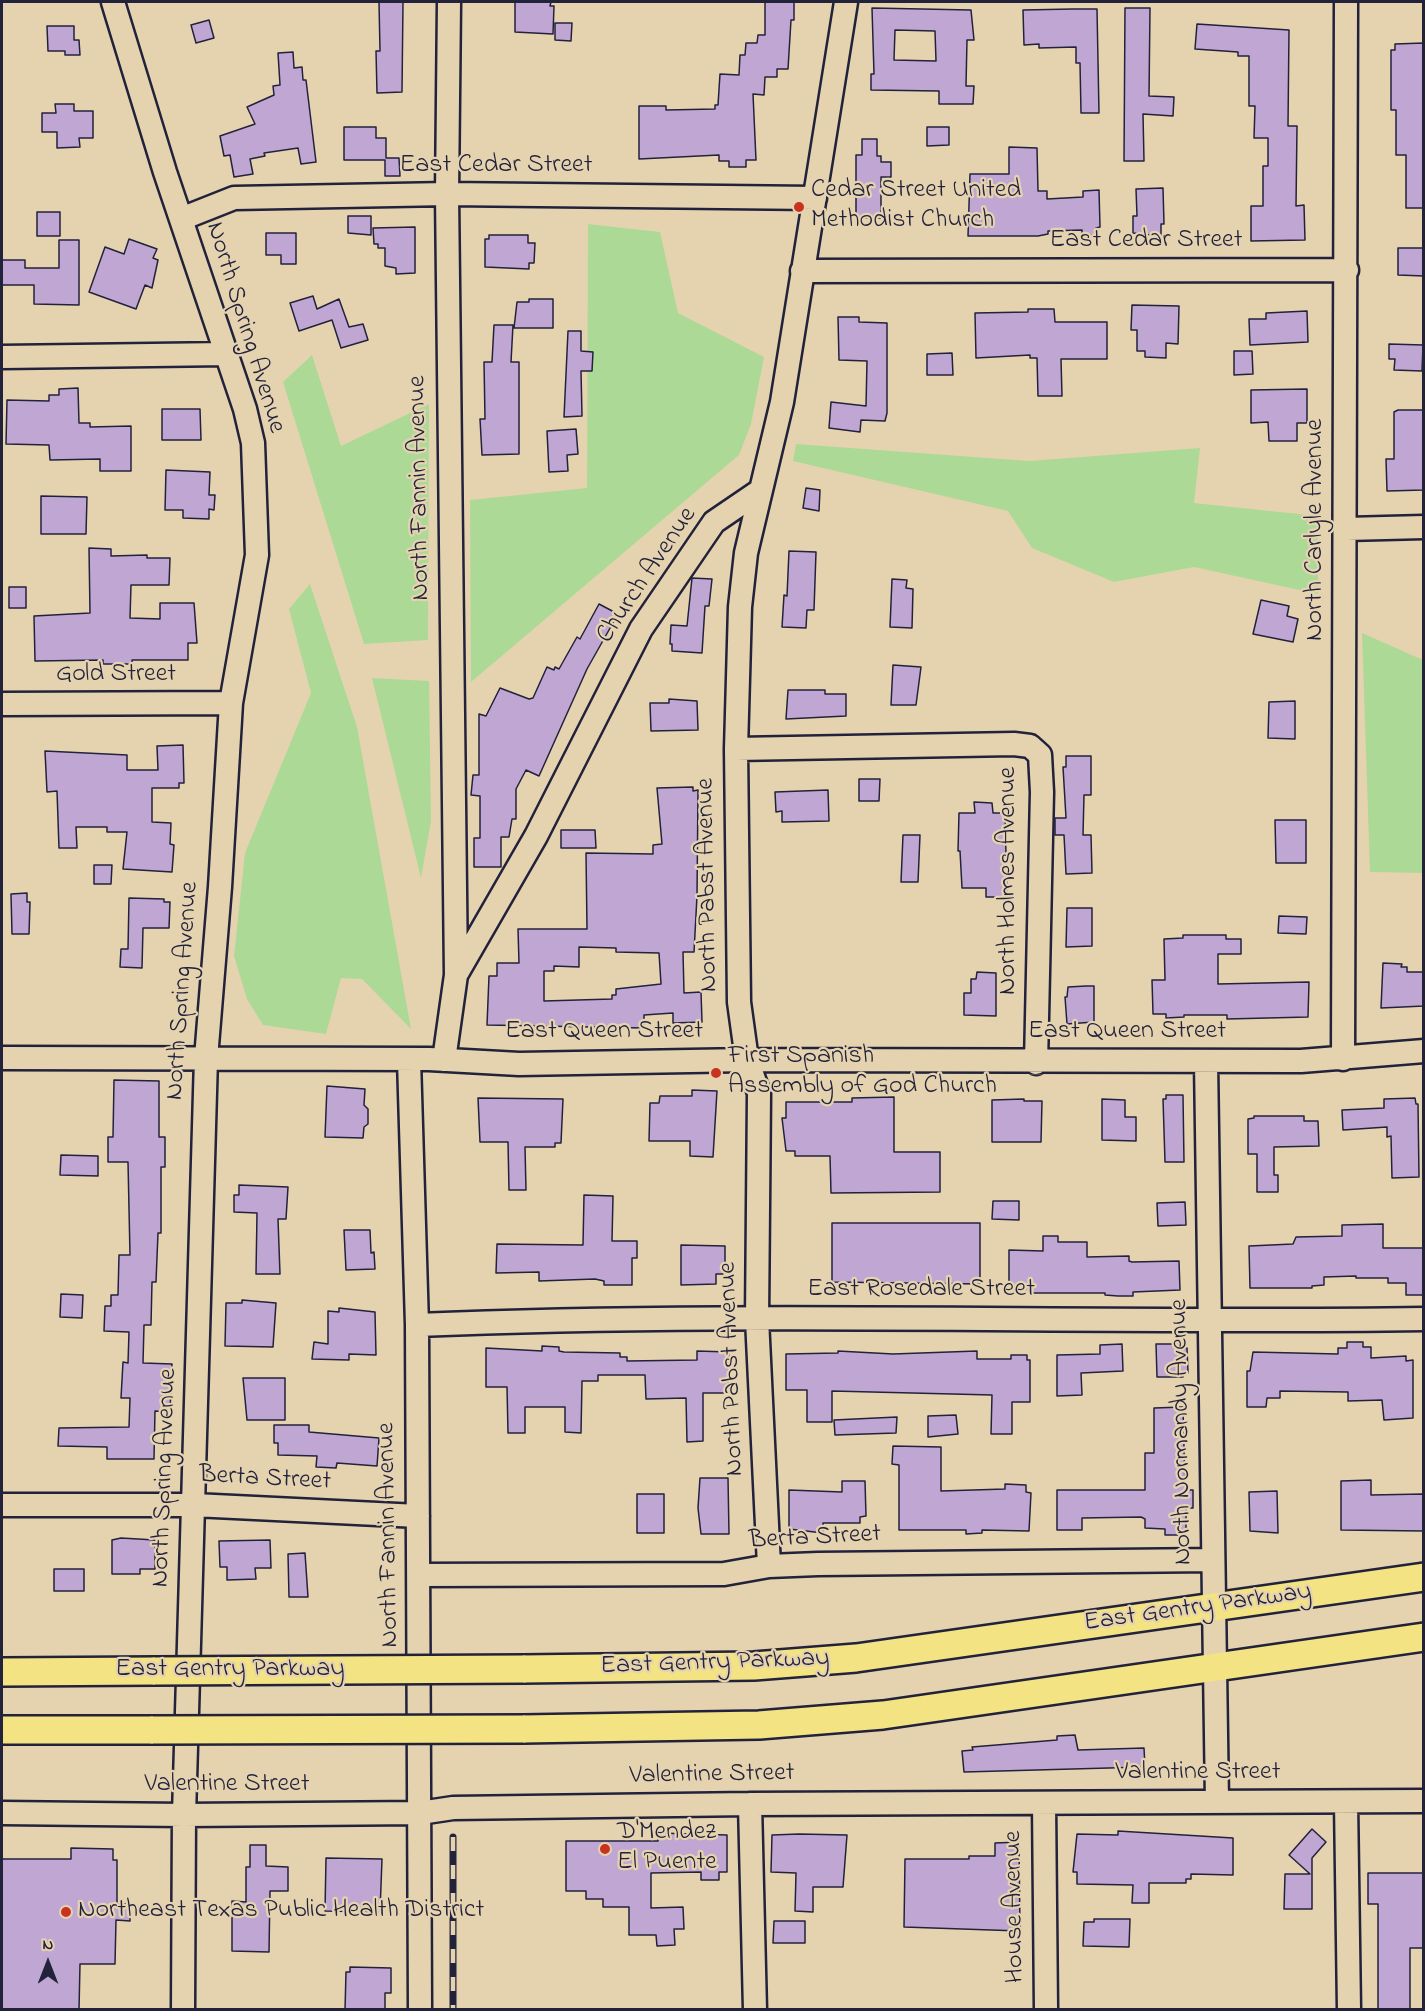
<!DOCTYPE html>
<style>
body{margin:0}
#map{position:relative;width:1425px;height:2011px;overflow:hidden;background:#e5d3b0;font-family:"Indie Flower",sans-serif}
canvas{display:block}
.frame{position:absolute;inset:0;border:3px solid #22223b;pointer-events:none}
.north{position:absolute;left:18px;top:1933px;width:60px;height:60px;-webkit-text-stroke:4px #e5d3b0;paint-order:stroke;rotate:0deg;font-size:16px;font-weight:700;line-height:24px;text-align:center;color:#22223b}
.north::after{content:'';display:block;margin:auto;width:21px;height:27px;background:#22223b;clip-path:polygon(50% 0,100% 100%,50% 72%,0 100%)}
</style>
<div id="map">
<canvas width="1425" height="2011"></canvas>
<div class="frame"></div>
<div class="north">N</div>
</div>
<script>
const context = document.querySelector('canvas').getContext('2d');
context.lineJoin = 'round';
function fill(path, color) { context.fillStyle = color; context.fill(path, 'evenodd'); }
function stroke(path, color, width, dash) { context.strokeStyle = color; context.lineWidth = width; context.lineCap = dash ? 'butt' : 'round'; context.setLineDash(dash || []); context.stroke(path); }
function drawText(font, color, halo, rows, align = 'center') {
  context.font = font + ' "Indie Flower",sans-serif'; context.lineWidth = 4.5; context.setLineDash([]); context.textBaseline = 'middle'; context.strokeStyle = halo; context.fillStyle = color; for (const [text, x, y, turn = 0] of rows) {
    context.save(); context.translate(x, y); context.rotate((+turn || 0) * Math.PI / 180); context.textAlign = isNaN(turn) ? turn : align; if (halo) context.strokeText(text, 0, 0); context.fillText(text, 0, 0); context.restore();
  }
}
fill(new Path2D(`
 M588,224L660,232L678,313L764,357L751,424L739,455L471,682L470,500L587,488Z
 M312,355L341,446L429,404L428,640L364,644L283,382Z
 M796,444L1029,461L1200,448L1194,503L1318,516V594L1194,567L1114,582L1032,548L1008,511L793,461Z
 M310,584L357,727L411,1029L362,979L341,978L326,1034L263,1025L247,999L234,956L245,853L311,693L289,609Z
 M1362,633L1423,660V873L1370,872Z
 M372,678L429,681L431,821L421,878Z`), '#add997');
const building = new Path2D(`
 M379,2H403L402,92L377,93L376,51H380Z
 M515,2H551L550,6H554L553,34L515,32Z
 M765,2H794V20H791L788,69H777V77H765L764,95L753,94L756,160H746V167H729V161H719V155L639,159V106H666V110L715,109V105H718L720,74L739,75L740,55H745L746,43H757L758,35H765Z
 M872,8L971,10L974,40H967L966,86H974L973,104H939V91L871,90V74H874ZM895,30L935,31L936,61L894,60Z
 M1125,8H1150L1149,96L1174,97L1173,116L1143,114L1144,161H1124Z
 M1073,9H1097L1099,113H1081L1080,63H1076V47L1039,48V44L1024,45L1023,10Z
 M209,20L214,38L196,43L191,25Z
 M555,23H572L571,41L555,40Z
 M1197,24L1289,30L1288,126H1297L1296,206L1304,205L1305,240L1251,241V206H1263V166H1268V138H1254L1255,106H1249V56H1238V52L1195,49Z
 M47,26H74V40H79L80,55H65V51H48Z
 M1424,43V208H1406V155H1396V110H1391V50H1395V44Z
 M293,52L294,68L302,67L303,80H306L316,162L301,164L298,148L264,153L265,156L250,159L253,174L234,177L230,155L224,156L220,136L255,124L247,107L274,95L273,86L280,85L278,53Z
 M55,104H74V111H93V138H79L80,147L57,148V132H42V113H56Z
 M344,127H376V138H386V158H399L400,176H385V160H344Z
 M927,127H949V145L927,146Z
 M862,139H877V156H881V162H891V177H881V218H856V155H862Z
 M1009,147L1037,148L1038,191H1047V199L1083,197V191L1099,190L1100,227L1096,228V235H1082V230L1048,231V234L1038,236H968L970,174H1009Z
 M1163,188L1164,224H1161V236L1133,233V216H1137L1136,189Z
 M37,212H60V236H37Z
 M348,216H371V235L348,233Z
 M415,227V273L396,274V268L385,266V248H378V244H374L373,228Z
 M266,233H296V264H281V255H266Z
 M489,235H528V243H535L534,263H529V269L485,267V239H489Z
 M129,239L157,249L153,258L158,260L152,288L145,285L136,309L89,292L105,247L124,254Z
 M59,240H79V305L34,304V285H2V260H25V268H59Z
 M1398,248H1424V276L1398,275Z
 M313,296L317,309L339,299L349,327L363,324L368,340L341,348L332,320L299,331L290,303Z
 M529,299H553V328H514L517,302H529Z
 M1132,305L1179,306L1178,344L1166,343V358L1145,357V351H1137V330H1131Z
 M1028,309H1054L1055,322H1107V359H1061L1062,396H1038L1037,358H1030V355L976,358L975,313L1028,312Z
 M1307,311L1308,342L1250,345L1249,319H1266V313Z
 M838,317H859V322L887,323V413L885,421L861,420L860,432L829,428L831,402L866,406L867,361L839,360Z
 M494,325H513L511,362H519V454L482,455L480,419H485L484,362H492Z
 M568,331H581V351L593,352L592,371H581L582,416L564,417Z
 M1389,344L1423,345L1422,371L1394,370L1395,359H1389Z
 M1234,351H1252L1253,374L1234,375Z
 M952,353L953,375H927V354Z
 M78,388L79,423H90V427L131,426V471H100V459L50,460L49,445L6,444L7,400L49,401V395H59V389Z
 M1307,389V423H1297V441H1269L1268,422L1251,423V390Z
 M162,409H200L201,440H162Z
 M1398,410H1424V490L1387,491L1386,459H1394V412Z
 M576,429L578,454L567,455L568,471L549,472L547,431Z
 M166,470L210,472L209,495H215L214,510L209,509V519L183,518V510H165Z
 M806,488L820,490L819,511L803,508Z
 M41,496L87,497L86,534H41Z
 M89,548L111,549V556L147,555V558H170L169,585H131L130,618L160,619V603H194L197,643H188V660H132V664H103V660L35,661L34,616L90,613Z
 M789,551L816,552L814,610H807L806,628L782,627L784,595L787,596Z
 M692,578L712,579L709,606H705L702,653L672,651V644H670L671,625L687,626Z
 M892,579L907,580L906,588L913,589L912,628L890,627Z
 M9,587H26V608H9Z
 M1261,600L1289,606L1287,616L1298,619L1293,642L1253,634Z
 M599,604L618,614L587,669L539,776L526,770L516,789V819H512L509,837H501V867H474V838H480V796L471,795L473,775H479V714L486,716L500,688L529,699L533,698L547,667L554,670L555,667L559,669L577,637L580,639Z
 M893,665L921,667L916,705H891Z
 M788,690H825V694H846V716L786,719Z
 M669,699L697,701L698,730L651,731L650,703H669Z
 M1295,701V739L1268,738L1269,702Z
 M183,745L184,783H179V788H152V822L171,823L170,844L174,845L172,872L123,869L127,832H107V827H76L77,848H59L57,791L47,792L45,751L127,755V770H158L157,746Z
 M1066,756H1091V795H1084L1083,835H1091L1092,873L1066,874L1064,835H1055V818H1066L1063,767H1066Z
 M859,779H880L879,801H859Z
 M693,787V791L698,790L697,896L694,952H683L684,993L701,992L702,1022L673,1023V1013L644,1015V1028L487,1025L489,976H497V963H519L518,929H587L586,853L653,854V845L662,844L657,788ZM579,947L616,948V952L659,953L661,984L616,989V995H612V999L544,1001V971H554V966L579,967Z
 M828,790L829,821L782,822V811L776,812L775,792Z
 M974,802L992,803L993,813H1005L1007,897H986V888H962L960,851H958L959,813H975Z
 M1275,820H1306V863H1276Z
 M561,830H595L596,848H561Z
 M903,835H920L918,882H901Z
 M94,865H112L111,884H94Z
 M27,893V902H30L29,934H12L11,894Z
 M129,898L164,899V902H170L169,928H143L142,968L120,967L121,949H128Z
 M1067,908H1092V946L1066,947Z
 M1279,916L1307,917L1306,934L1278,933Z
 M1183,935H1226V939H1241V954H1218V984L1309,982L1308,1017L1227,1019V1015H1184V1017L1166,1018V1014H1153L1152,980H1165L1164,939L1183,938Z
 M1383,963L1402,964L1401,967H1407V972H1424V1006L1381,1008Z
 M977,972L996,973V1016L964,1015V993H971V979H976Z
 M1086,986H1094V1022L1067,1024L1065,997H1067L1068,987Z
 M114,1080L159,1081V1137H165V1167H161V1233H158L156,1282H152L151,1325H144L143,1363L172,1364L170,1412L155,1411L154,1459H107V1447L58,1446L59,1428L129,1427L130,1398H121L123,1362L128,1363L129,1332L104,1331L105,1306H111V1295H118L119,1255H130L128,1162H108V1137H113Z
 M327,1086L365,1089L364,1105L368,1109V1124L364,1127L363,1138L325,1137Z
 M692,1090L717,1091L713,1157L690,1156V1141H649L650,1103H659L660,1096H692Z
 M1166,1095H1183L1184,1162H1165L1163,1099H1166Z
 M894,1097V1152H940V1192L831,1193L830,1156H795V1151H786L782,1118H786V1102H852V1098Z
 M478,1098L563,1099L561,1143H555V1147H525L526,1190H509L508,1142H480Z
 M1415,1098L1416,1104H1418L1419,1177L1392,1178L1391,1136L1387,1137V1127L1343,1130L1342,1110L1384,1108V1099Z
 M1024,1099V1101H1042L1041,1142H992V1100Z
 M1102,1099L1125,1100V1117H1136V1141L1102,1140Z
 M1254,1116H1304V1121H1318L1319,1146L1274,1147V1175H1278V1192H1257V1154H1248V1119L1254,1118Z
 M61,1155L98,1156V1176L60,1175Z
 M239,1185L288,1187L286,1219H278L280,1274H256L257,1213L234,1212V1195H239Z
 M584,1195L613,1196L612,1241H637V1258H632V1285H604V1281L595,1279L539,1281V1272L496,1273L497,1244L583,1245Z
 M993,1201H1019V1220L992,1219Z
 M1185,1202L1186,1225L1158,1226L1157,1203Z
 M832,1223H980V1284L832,1282Z
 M1383,1224V1248H1424V1295H1406V1283H1388V1278H1356V1276L1324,1277V1285L1312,1286V1288H1250L1249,1246L1293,1244L1296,1237L1342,1236V1225Z
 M344,1230H370L371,1253L374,1252L375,1269L346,1270Z
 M1043,1236H1058V1242H1087V1257L1129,1256V1261L1132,1262L1179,1261L1180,1290L1133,1292V1296H1118L1105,1295V1293H1020V1290H1009V1250L1043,1251Z
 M681,1245L725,1246V1267L723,1274H716V1284L681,1285Z
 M61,1294L83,1295L82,1318L60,1317Z
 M242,1300L276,1303L273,1347L225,1346L226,1303H242Z
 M339,1308L375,1312L376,1355L349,1354V1360L312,1359L314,1342L328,1344V1311L339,1312Z
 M1347,1342H1363V1347H1371V1358L1406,1356V1361L1413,1360V1418L1384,1420L1382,1400L1348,1401V1392L1280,1391V1398H1267L1266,1407H1247V1371H1250L1253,1352L1338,1354V1348H1347Z
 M1122,1344L1123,1371L1081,1373L1082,1395L1057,1396V1355L1100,1354V1345Z
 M1156,1344H1182V1349L1187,1348L1188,1373H1183V1377H1157Z
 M542,1346L559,1347V1351L564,1352L620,1353V1357H627V1361L697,1360V1351L729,1352L728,1393H703V1441L687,1442L686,1398L646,1399L645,1375H598V1381H582L581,1433L565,1432V1407H525V1433H508L507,1387H486V1348L542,1351Z
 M838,1351L893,1354L977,1351V1359H1011V1355H1027V1360H1030V1402H1012V1434H991L992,1395L832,1391V1422H807V1390H786V1354L838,1353Z
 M243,1378H285V1420H247Z
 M1183,1407L1185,1490H1193V1508H1186V1535H1165V1529L1145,1528V1519L1141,1517L1082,1518V1530H1057V1490H1145V1453H1154V1408Z
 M956,1415L958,1434L928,1437V1416Z
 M897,1417L896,1433L835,1435L834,1420Z
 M274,1425H309V1432L379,1438L377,1466L337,1463L336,1468L316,1467L317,1456L278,1455V1443H274Z
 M893,1446L941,1447V1491L1005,1489V1484L1026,1485V1492L1031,1493L1029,1531L982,1530V1533L966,1534V1530H899V1465L892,1464Z
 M700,1478H728L729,1534H701L698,1508Z
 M1371,1480V1495L1424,1494V1531L1341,1530V1481Z
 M842,1481H865L866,1516L860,1517V1523H823V1533L789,1529V1490L842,1492Z
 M1277,1491L1278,1533L1250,1531L1249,1492Z
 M637,1494H664V1533H637Z
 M121,1538L155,1540V1569H140V1574H112V1540Z
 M270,1540L271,1568H255L256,1579L227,1580V1567H220L219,1541Z
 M305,1553L308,1597H289L288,1554Z
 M54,1569H84V1591H54Z
 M1075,1735L1078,1750L1144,1748L1145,1767L964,1772L962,1751L973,1750L972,1747L1057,1740V1736Z
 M1312,1829L1326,1842L1312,1858V1909H1284L1285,1874H1310L1289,1855Z
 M1118,1831L1233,1838V1875L1191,1874V1879H1186V1883H1149V1903H1132L1133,1885L1077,1884V1872H1073L1077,1834L1118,1835Z
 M658,1833L727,1835V1872H719V1880H701V1872L651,1873V1908L683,1907L684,1929H674L675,1945L657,1946L656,1935H629V1907H603V1899H586V1891H566V1841H658Z
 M799,1834L847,1835L843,1887H813V1912L795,1911L796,1873L771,1872L772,1835Z
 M1019,1842L1020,1931L904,1927L905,1859H969V1856H995V1843Z
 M250,1845H266V1866L288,1867V1891H270L269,1952L232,1951V1901L246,1902V1867H250Z
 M71,1848L113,1849V1860H117V1904H130V1921L116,1920L115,1964H80L79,2010H2V1859H71Z
 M326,1858L382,1859L380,1912L325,1911Z
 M1368,1873H1424V1948H1410V2010H1378V1904H1368Z
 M1094,1919H1130L1129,1947L1083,1946L1084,1922H1094Z
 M774,1921H805V1943H773Z
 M350,1967L391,1968V1993H385V2010H345L346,1972H350Z`);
fill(building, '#c0a6d3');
stroke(building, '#22223b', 1.5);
const minor = new Path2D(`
 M113,2L165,172L245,409L253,443L257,555L231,703L220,887L206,1058L184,1815L183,2010
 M449,2L447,194L456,975
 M181,219L234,198L447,194L815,198
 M802,271L1347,270
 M2,357L227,354
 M1346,529L1424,527
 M2,704L231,703
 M736,749L1014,744L1030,746L1040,755L1042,792L1036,1063
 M2,1058L429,1059L519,1064L747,1060L1301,1061L1424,1051
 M1343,1059L1346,2
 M409,1060L417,1325L420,2010
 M444,1060L456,975L536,836L641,629L714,522L761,490
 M1206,1062L1217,1802
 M417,1325C752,1311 1088,1324 1424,1319
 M2,1505H194L418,1516
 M769,1566L757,1319L759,1093L747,1060L739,1002L736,749L740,607L746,553L782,402L846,2
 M420,1575L724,1574L769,1566L818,1564L1213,1560
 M1346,1802L1349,2010
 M1044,1803L1046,2010
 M750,1804L755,2010
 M2,1813L184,1815L420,1813L453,1808L750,1804L1424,1801`);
const major = new Path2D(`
 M523,1669L754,1666L856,1658L1424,1577
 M2,1672L155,1671
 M523,1729L759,1725L883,1715L1424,1637
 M2,1730H153`);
stroke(minor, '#22223b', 27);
stroke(major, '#22223b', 32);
stroke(minor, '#e5d3b0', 22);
stroke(major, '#f4e382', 27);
const rail = new Path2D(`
 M453,1837V2010`);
stroke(rail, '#22223b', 7);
stroke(rail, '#e5d3b0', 4.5, [14]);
const majorBridge = new Path2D(`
 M155,1671L523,1669
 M153,1730L523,1729`);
stroke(majorBridge, '#22223b', 32, []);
stroke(majorBridge, '#f4e382', 27);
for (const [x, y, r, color] of [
 [799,207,6,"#c8321e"],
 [716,1073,6,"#c8321e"],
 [605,1849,6,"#c8321e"],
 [66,1912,6,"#c8321e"]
]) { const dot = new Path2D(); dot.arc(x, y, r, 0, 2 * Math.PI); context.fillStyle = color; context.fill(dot); stroke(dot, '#e5d3b0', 2); }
drawText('26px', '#22223b', '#e5d3b0', [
 ["East Cedar Street",496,167],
 ["East Cedar Street",1146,242],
 ["North Spring Avenue",244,328,73],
 ["North Fannin Avenue",421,488,-91],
 ["North Carlyle Avenue",1317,530,-90],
 ["Church Avenue",648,576,-56],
 ["Gold Street",116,676],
 ["North Holmes Avenue",1010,881,-90],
 ["North Pabst Avenue",709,885,-91],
 ["North Spring Avenue",184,991,-86],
 ["East Queen Street",604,1033],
 ["East Queen Street",1127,1033],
 ["East Rosedale Street",921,1291],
 ["North Pabst Avenue",733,1369,-92],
 ["North Normandy Avenue",1183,1432,-91],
 ["North Spring Avenue",166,1478,-88],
 ["Berta Street",265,1480,3],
 ["North Fannin Avenue",390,1535,-91],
 ["Berta Street",815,1539,-3],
 ["East Gentry Parkway",1198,1609,-8],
 ["East Gentry Parkway",715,1664,-2],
 ["East Gentry Parkway",230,1671],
 ["Valentine Street",1198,1774],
 ["Valentine Street",712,1776,-1],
 ["Valentine Street",227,1786],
 ["House Avenue",1016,1907,-91]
]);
drawText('26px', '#22223b', '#e5d3b0', [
 ["Cedar Street United",811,192],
 ["Methodist Church",811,222],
 ["First Spanish",728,1058],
 ["Assembly of God Church",728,1088],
 ["D'Mendez",617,1834],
 ["El Puente",617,1864],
 ["Northeast Texas Public Health District",78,1912]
], 'left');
</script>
